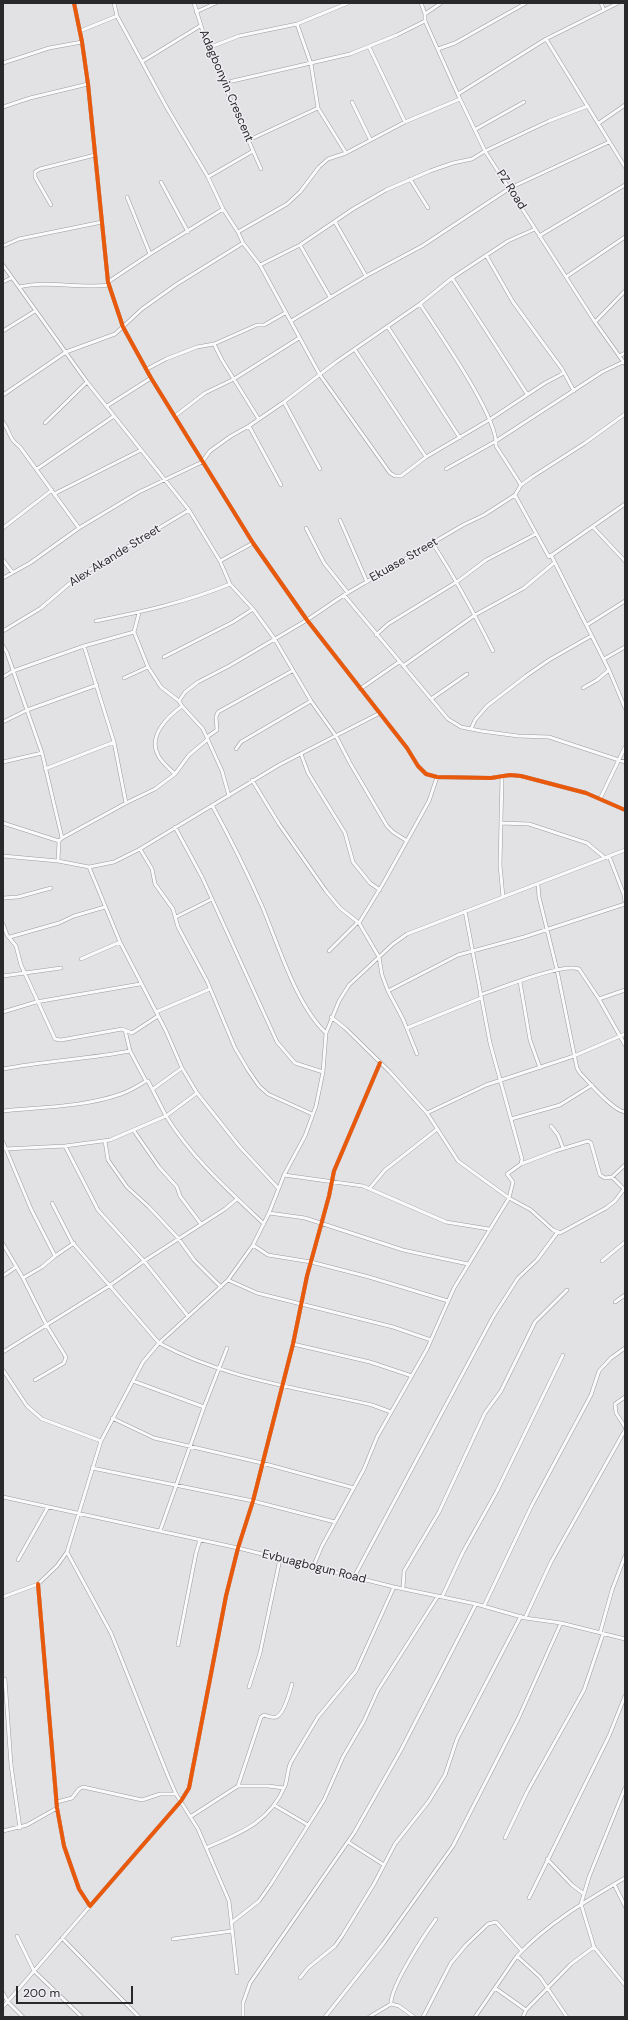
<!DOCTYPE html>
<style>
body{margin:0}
#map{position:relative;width:628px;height:2020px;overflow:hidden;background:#e2e1e4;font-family:"DM Sans",sans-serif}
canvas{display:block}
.frame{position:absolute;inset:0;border:4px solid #29282a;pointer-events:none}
.scale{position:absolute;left:16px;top:1986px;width:117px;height:18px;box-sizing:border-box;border:2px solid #29282a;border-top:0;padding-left:5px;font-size:12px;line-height:14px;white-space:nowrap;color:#29282a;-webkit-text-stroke:3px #efedf2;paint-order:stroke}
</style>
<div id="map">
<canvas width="628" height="2020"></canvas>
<div class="frame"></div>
<div class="scale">200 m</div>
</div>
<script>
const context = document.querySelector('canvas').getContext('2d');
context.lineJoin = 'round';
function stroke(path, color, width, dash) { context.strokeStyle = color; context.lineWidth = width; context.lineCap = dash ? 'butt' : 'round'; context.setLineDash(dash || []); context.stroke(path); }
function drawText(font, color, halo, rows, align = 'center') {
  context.font = font + ' "DM Sans",sans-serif'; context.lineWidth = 3; context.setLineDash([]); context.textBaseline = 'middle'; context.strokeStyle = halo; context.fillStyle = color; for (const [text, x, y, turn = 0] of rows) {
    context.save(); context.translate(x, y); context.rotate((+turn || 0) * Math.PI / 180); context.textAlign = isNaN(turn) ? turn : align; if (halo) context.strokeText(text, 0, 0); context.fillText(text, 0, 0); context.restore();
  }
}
const street = new Path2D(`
 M74,3L82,42L88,84L108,282L123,327L151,378L253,543L307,620L407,748L418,766L426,774L437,777L491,778L510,775L521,776L586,793L625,810
 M114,3L117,16L167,108L208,177L223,209L238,232L243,243L260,265L320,375L390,473L395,476H401L426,457L489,420L545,383L564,373
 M194,3L208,48L261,169
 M421,3L425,14V21L460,99L485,151L595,322L625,364
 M601,3L604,10
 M196,12L216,3
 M425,14L441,3
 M297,24L311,64L318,108L346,153
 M80,31L117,16
 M546,39L625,167
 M369,47L405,122
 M208,48L239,36L297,24L348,3
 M438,49L455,43L526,3
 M143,61L200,26
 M3,63L49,48L82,42
 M224,83L350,54L397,35L425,21
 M458,94L546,39L618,3
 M352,102L370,139
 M3,107L30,98L88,84
 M599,123L625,105
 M476,129L524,102
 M249,140L318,108
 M208,177L253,151
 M410,179L428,208
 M161,182L188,232
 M127,197L150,254
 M51,205L35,177V172L40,169L95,155
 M335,222L366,276
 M238,232L287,204L300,192L319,167L328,159L346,153L405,122L460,99
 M539,236L625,185
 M300,245L330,297
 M3,246L19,239L102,222
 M486,255L513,302L562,369L574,391
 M3,265L87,382L189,510L220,561L253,543
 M260,265L300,245L353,209L386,190L430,171L453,163L472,159L485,151L549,121L588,106
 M566,277L625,237
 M452,278L527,394
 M3,282L11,278
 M108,282L150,254L223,209
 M19,287C49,280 79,289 108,285
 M420,304C438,332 499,418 496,446L521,485
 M291,321L366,276L422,246L510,188L609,142
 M595,322L625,291
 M388,327L460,438
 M3,331L35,311
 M214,344L222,360L258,418
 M355,350L426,457
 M619,356L625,353
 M147,369L166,359L197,347L214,344L257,325H264L285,313
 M3,395L66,352L115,334L142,309L177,284L243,243
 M284,402L320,469
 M107,406L151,378
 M175,416L205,393L234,379L299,338
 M3,422C11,433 8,438 20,447L79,528
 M45,423L87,382
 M249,426L281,485
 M37,469L114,416
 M446,469L496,441L602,372L623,362
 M54,494L141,450
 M515,495L549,557L625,504
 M340,520L367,582
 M593,527L625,561
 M3,528L52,490
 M306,528L324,563L348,593
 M433,544C456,579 474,613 493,651
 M551,555L609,670L625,708
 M3,560L13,573
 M220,561L230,584L253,609L274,638L311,701L336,736L350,763L387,826L393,832L407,841
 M3,578L30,563L79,528L139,492L202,462L210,451L231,436L249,426L284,402L336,362L420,304L452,278L508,241L535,229
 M344,595L448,719L461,727L481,731L518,736L549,737L625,762
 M139,613L134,632L148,667L161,687L179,701L182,706L203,729L222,771L229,796
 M96,621C141,612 187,602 230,584
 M587,625L625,601
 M3,631L41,608L76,578L189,510
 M376,635L388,624L458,581L486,560L536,534
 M3,646L7,653L42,753L62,838L59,841
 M84,646L114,742L126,803
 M164,657L233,622L253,609
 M604,659L625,647
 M403,666L475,615L524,588L554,563
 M3,677L13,671L84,646L134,632
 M124,678L148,667
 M583,688L597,680L609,670
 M360,689L399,662
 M431,699L467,674
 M179,701L185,692L198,682L229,666L307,620L344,595L463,525L484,515L515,495L521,485L532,477L585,443L625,414
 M3,722L27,710L97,685
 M471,729L475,720L487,706L526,676L549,660L591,636
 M207,737L217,730L216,717L218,712L292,671
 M236,749L241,742L311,701
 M301,754L308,773L345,833L353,862L370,883L380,890
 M3,762L42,753
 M45,769L114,742
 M175,774C169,768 161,762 158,755C148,736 167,717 182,706
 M502,776L500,865L503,897
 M252,780L279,824L326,891L340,908L359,923
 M600,799L625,747
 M212,805C230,838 247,872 262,906C278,944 296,1005 326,1033
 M3,823L59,841L58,861
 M501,823L529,824L587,843L605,858
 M175,827L202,877L277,1042L295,1063L323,1072
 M62,838L126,803L155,789L175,774L189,755L208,739
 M140,849L152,869L155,884L173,909L178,927L207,981L235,1048L248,1070L259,1086L268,1094L312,1114
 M3,856L58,861L89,867L114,862L140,849L279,765L380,713
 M609,856L624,895L625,902
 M89,867L120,942L166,1031L182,1068L197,1093L240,1147L278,1188
 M538,884L539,897L557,970L577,1068L580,1073C589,1082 613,1111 625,1112
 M3,898L18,897L51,888
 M465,911L490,1043L522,1159L521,1164L507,1174L513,1182L509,1198L531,1210L553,1230L560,1233L606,1208L615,1201L624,1189
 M176,917L212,899
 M3,924L7,935L16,946L21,965L55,1039L61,1040L122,1029L132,1033L158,1016
 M10,937L59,923L74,916L105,907
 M329,951L358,922
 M81,959L120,942
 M3,976L61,968
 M520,982L530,1040L540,1068
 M388,991L458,955L524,937L625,904
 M480,995C501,988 561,963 579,969L599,999L625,1045
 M599,999L625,990
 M3,1012L36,1002L140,984
 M156,1012L210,989
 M407,1028L481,998
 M417,1054L403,1019L388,991L382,975L379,957L359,923L384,882L429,801L437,777
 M3,1069C45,1061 88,1059 130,1051
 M153,1089L182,1068
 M197,1093L166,1116C192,1158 228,1190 264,1224
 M3,1111C42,1107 84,1107 121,1094C130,1091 138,1086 146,1081
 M427,1113L486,1085L574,1056L625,1034
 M511,1119L560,1105L592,1085
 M551,1126L558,1135L563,1148
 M134,1131L159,1167L177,1187L180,1196L201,1224
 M105,1141L108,1160L127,1187L149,1207L178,1238L194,1260L221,1287
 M3,1142L31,1209L55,1256L42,1267L23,1278
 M65,1146L98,1210L144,1261L188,1316
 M5,1149L65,1146L110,1140L166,1116L148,1081H146L130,1051L125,1030
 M521,1164L555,1151L588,1141L591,1143L600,1175L605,1178L612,1177
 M625,1165L612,1177L625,1190
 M284,1175L363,1186L446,1222L489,1229
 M369,1189L385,1170L436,1130
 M52,1203L72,1242L159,1343C225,1379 300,1388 372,1405L391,1412
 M269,1213L305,1218L403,1250L468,1264
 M3,1244L23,1278L47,1326L66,1357L64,1363L35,1380
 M253,1245L268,1255L311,1262L369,1277L448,1301
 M55,1256L74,1243
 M602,1261L625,1242
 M3,1276L16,1267
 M228,1280L257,1293L393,1327L431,1340
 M615,1302L625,1295
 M293,1344L370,1362L412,1376
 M3,1352L109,1286L144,1261L225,1209L237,1199
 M3,1370L27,1406L42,1419L101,1441
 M133,1381L204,1407
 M625,1397L615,1404L616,1413L625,1427
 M112,1418L154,1438L262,1463L354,1488
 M92,1468L253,1501L335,1522
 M3,1497L238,1548L394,1587L476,1604L525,1618L561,1623L625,1639
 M160,1531L204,1407L227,1348
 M67,1552L111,1633L168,1776L176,1794L198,1829L229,1901L237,1973
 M18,1560L48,1507
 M313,1567L322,1546L364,1469L377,1437L427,1349L454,1288L509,1198L458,1161L427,1113L390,1072L345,1028L331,1017
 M354,1577L493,1317L518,1278L537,1260L557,1233
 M38,1584L57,1808L64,1846L79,1889L90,1906L181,1801L189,1788L226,1596L238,1548L253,1501L293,1344L307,1276L329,1196L334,1171L380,1063
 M403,1589L404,1571L439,1512L485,1413L501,1391L535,1322L567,1290
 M3,1597L38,1584L57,1566L67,1552L101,1441L143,1362L159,1343L228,1280L253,1245L269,1213L284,1175L305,1136L316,1106L323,1072L326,1033L339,1001L349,985L393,944L407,934L625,850
 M442,1597L463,1552L497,1491L563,1355
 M484,1606L532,1505L591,1395L599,1371L611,1358L625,1348
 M525,1618L551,1562L625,1430
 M600,1633L612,1590L625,1556
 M178,1645L196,1553L200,1540
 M5,1679L11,1765L20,1828
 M249,1687L260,1653L280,1559
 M238,1786H268L284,1788
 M625,1788L589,1877L581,1904L594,1947L625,1985
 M57,1802L72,1798L79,1789L83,1787L142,1800L160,1794H176
 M274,1805L308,1825
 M190,1817L238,1786L261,1717L264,1715C267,1716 273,1718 276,1717C284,1715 290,1691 292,1684
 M3,1831L27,1825L57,1808
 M505,1838L527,1792L584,1690L603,1634
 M348,1842L384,1865
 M206,1848C240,1833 269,1823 285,1786C288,1778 287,1770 291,1762L318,1717L356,1671L394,1587
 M547,1859L572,1885L584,1894
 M614,1884L625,1906
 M529,1898L609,1736L625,1696
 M231,1923L259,1901L271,1884L324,1800L343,1757L364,1721L378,1690L438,1596
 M17,1936L34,1971L82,2017
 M62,1938L139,2017
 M173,1939L232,1931
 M517,1956L540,1977L567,2017
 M300,1978L308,1968L335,1946L342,1936L374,1884L395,1844L429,1801L445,1775L457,1739L521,1616
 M495,1988L526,2010L523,2017
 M3,1993L8,2002L23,2017
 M391,2004C390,1987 425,1934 436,1919
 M3,2007L90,1906
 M526,2010L571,1964L594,1947
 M243,2017V2003L250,1983L354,1833L401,1750L476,1604
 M325,2017L383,1944L453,1846L519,1717L561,1623
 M369,2017L391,2004L399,2006L414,2017
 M423,2017L451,1963L466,1945L488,1924L496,1922L522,1951
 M475,2017L517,1956C548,1923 586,1901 625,1878`);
stroke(street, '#9c9b9e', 4);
stroke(street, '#fbfafb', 3);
stroke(new Path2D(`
 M74,3L82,42L88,84L108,282L123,327L151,378L253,543L307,620L407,748L418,766L426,774L437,777L491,778L510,775L521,776L586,793L625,810
 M38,1584L57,1808L64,1846L79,1889L90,1906L181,1801L189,1788L226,1596L238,1548L253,1501L293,1344L307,1276L329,1196L334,1171L380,1063`), '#e8590c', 4);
drawText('12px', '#29282a', '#efedf2', [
 ["Adagbonyin Crescent",226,86,67],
 ["PZ Road",511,190,57],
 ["Alex Akande Street",115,556,-32],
 ["Ekuase Street",404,560,-30],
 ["Evbuagbogun Road",314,1567,14]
]);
</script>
